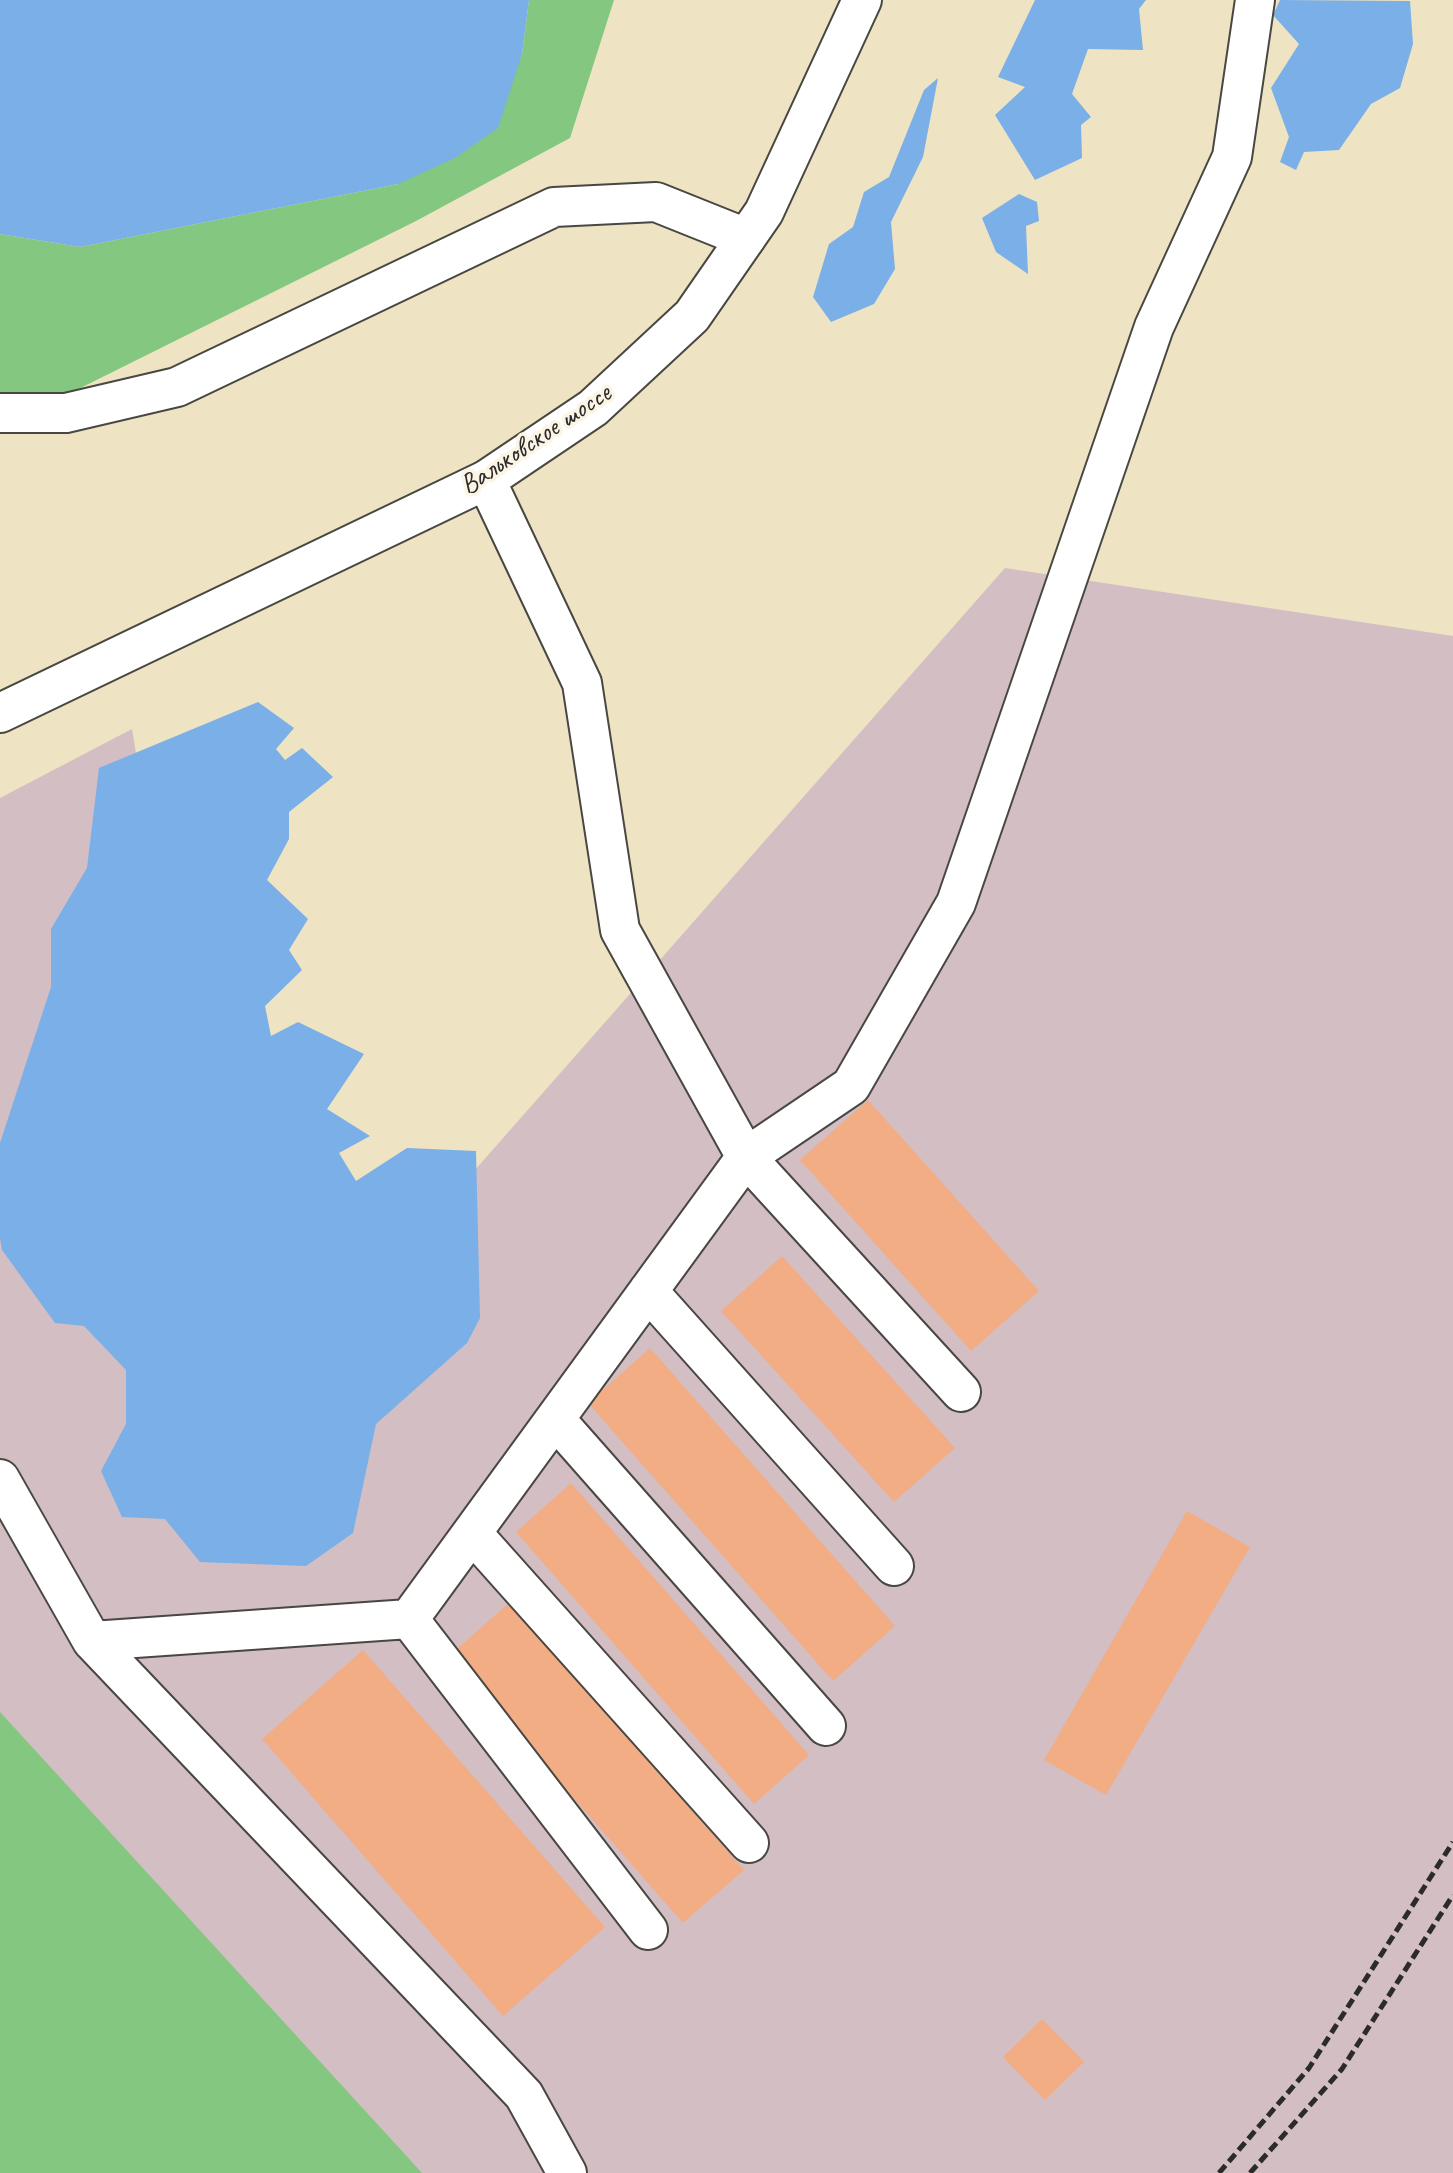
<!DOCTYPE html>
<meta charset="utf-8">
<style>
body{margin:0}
canvas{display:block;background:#eee3c2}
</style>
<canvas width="1453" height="2173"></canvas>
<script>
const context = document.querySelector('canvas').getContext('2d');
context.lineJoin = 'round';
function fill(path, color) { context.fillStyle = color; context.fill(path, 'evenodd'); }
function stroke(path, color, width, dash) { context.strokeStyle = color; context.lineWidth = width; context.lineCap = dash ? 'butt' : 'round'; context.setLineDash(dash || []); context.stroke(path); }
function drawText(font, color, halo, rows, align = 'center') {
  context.font = font + ' Caveat,sans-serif'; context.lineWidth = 7; context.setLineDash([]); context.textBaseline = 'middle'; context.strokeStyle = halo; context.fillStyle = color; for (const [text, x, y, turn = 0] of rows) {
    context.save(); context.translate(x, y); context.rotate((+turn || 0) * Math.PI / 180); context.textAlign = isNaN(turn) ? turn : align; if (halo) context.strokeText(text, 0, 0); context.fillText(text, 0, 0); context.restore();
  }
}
fill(new Path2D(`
 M1005,568L1453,636V2173H330L0,1817V798L132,729L246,1430Z`), '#d2bec3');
fill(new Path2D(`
 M529,0H614L570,138L416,221L0,428V234L80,247L398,184L522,54Z
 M0,1712L422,2173H0Z`), '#84c780');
fill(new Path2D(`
 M0,0H529L522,54L498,128L455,158L398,184L80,247L0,234Z
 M1035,0H1146L1139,9L1143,50L1088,49L1072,94L1091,117L1081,125L1082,158L1035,180L995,115L1025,87L998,77Z
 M1280,0L1410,1L1413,44L1400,88L1371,104L1339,150L1304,152L1296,170L1280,162L1289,137L1271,88L1299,44L1273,15Z
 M938,78L923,157L891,222L895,269L874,304L831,322L813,297L829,244L853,227L864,192L889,177L924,90Z
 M1019,194L1037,202L1039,221L1026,226L1028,274L996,252L982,218Z
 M258,702L294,728L276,749L285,760L302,748L333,777L289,812V839L267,880L308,919L289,950L302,970L265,1006L271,1036L298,1022L364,1054L327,1109L370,1136L339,1153L356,1181L407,1148L476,1151L480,1318L467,1343L376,1424L353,1533L306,1566L200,1562L165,1519L122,1517L101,1471L126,1424V1370L84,1326L55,1323L2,1250L0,1238V1143L51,987V929L87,868L99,768Z`), '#7bafe8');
fill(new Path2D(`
 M868,1100L1039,1291L971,1351L800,1160Z
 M782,1256L955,1448L894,1502L721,1311Z
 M650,1348L895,1626L833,1681L588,1403Z
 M571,1483L809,1755L754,1804L516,1532Z
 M1187,1511L1250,1547L1106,1795L1044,1760Z
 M510,1602L744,1870L683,1923L449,1656Z
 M363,1650L605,1927L503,2016L262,1739Z
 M1042,2019L1084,2062L1045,2100L1003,2057Z`), '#f3ad85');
const minor = new Path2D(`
 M0,413H66L177,387L554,207L656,202L746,238
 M648,1291L894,1566
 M961,1392L746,1157L851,1086L956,903L1154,327L1232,157L1255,0
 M555,1419L826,1726
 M0,1479L92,1641L409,1619L746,1157L620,930L582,683L486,480
 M472,1533L749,1843
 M409,1619L648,1930
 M92,1641L524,2095L567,2173`);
const major = new Path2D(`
 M0,713L486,480L593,408L692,316L764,212L862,0`);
stroke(minor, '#484742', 42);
stroke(major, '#484742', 42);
stroke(minor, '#fff', 38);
stroke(major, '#fff', 38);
stroke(new Path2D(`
 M1219,2173L1309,2068L1453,1842
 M1250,2173L1342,2069L1453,1895`), '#2b2b2b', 5, [10, 5]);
drawText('28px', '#2b2b2b', '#fcf5e5', [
 ["Вальковское шоссе",536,440,-34]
]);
</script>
